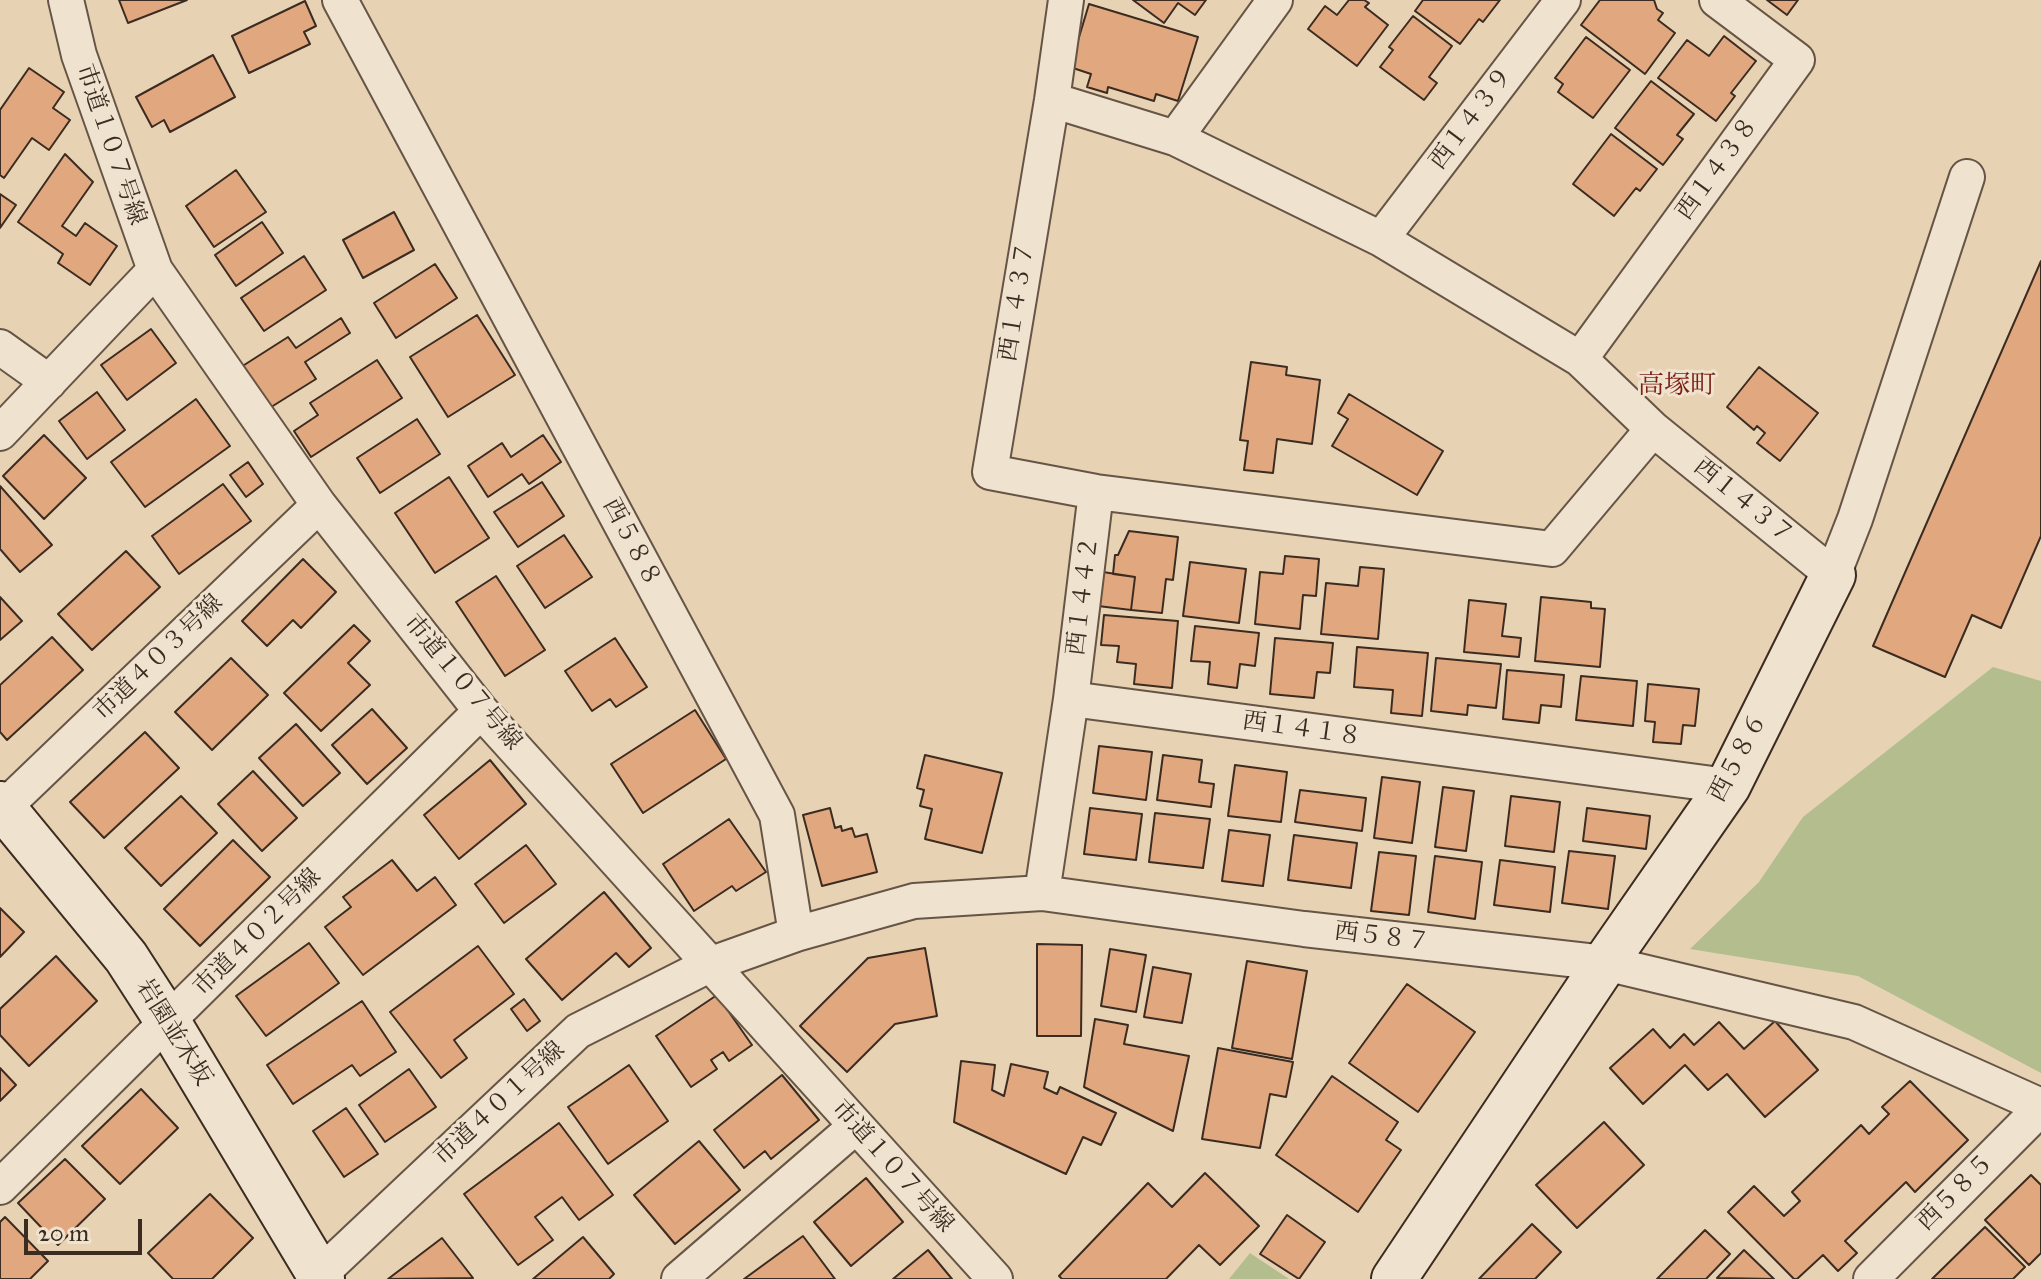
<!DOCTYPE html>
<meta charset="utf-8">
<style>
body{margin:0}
#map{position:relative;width:2041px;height:1279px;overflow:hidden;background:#e7d3b3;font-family:"IM FELL Great Primer",serif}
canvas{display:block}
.scale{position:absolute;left:24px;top:1219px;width:118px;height:36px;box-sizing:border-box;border:4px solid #3b2b21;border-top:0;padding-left:10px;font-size:24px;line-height:28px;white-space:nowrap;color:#3b2b21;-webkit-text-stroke:6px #efe2ce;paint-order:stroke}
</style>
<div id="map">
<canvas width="2041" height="1279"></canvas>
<div class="scale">20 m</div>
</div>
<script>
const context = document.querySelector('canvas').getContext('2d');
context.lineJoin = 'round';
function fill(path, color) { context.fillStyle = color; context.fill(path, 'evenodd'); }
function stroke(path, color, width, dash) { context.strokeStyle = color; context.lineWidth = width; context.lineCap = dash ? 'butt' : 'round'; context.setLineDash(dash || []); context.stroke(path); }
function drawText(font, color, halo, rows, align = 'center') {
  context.font = font + ' "IM FELL Great Primer","Noto Serif JP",serif'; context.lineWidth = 6; context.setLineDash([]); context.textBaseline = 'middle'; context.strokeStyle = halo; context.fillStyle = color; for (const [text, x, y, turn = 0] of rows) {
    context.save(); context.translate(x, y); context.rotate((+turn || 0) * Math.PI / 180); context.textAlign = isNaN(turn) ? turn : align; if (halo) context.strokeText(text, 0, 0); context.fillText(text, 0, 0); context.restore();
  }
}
fill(new Path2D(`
 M1993,667L2041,681V1073L1858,976L1690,949L1759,882L1803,817Z
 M1250,1253L1289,1279H1229Z`), '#b3bd8e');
const building = new Path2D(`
 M119,0H187L128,23Z
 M1133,0H1206L1195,15L1178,3L1164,23Z
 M1349,0H1364L1369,3L1365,7L1388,25L1357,66L1308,29L1325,6L1337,15Z
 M1423,0H1500L1483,22L1479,19L1460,44L1415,11Z
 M1600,0H1654L1657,9L1663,13L1658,20L1675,33L1645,74L1581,25Z
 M1767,0H1798L1787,15Z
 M305,1L316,26L304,32L310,44L249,73L232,36Z
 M1089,4L1198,37L1178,101L1156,94L1154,101L1108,87L1107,93L1087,87L1091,74L1070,67Z
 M1413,16L1452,46L1429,77L1437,83L1424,100L1380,67L1393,50L1389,47Z
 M1724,36L1756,61L1731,93L1735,96L1716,121L1658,78L1687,40L1709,56Z
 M1586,37L1630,70L1593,118L1558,92L1563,84L1555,78Z
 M213,55L235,97L170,132L164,120L152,127L136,97Z
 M29,68L64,92L53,108L70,120L49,150L32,138L4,178L0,175V110Z
 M1651,81L1694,114L1677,135L1683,139L1663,165L1615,128Z
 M1611,134L1657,169L1640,191L1636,188L1614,216L1573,184Z
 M65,154L93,182L62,226L76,236L85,223L117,246L90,285L58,263L63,254L18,222Z
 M236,170L266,212L214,247L186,206Z
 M0,194L16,205L0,228Z
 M394,212L414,250L363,278L343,240Z
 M262,222L283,253L236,286L215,255Z
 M304,256L326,290L264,331L241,298Z
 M2041,261V536L2001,628L1972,615L1945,677L1873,646Z
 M435,264L457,298L396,338L374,303Z
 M477,315L515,375L448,417L410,357Z
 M341,318L350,333L305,362L316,379L268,409L241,367L288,337L296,348Z
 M151,329L176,363L127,400L101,365Z
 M377,360L402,398L311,457L294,431L318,415L310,403Z
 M1251,362L1287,367L1286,375L1320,380L1312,444L1277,439L1273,473L1244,470L1248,441L1240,440Z
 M1759,367L1818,413L1780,461L1757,443L1765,433L1757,426L1754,430L1727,407Z
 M97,392L125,430L87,459L59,421Z
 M1349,394L1443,451L1417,495L1332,446L1348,419L1338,413Z
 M196,399L230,446L145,507L111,462Z
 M417,419L440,454L380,493L357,458Z
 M44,435L86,478L44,519L3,476Z
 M543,435L561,462L529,484L522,474L488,497L468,466L502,443L511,457Z
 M248,462L263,484L246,497L230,475Z
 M449,477L489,538L435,573L395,513Z
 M542,482L564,516L518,547L494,512Z
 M223,484L251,521L179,574L152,536Z
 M0,486L52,545L20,572L0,549Z
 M1129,531L1178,537L1173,580L1166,579L1162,613L1131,610L1135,577L1113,574L1115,555H1118Z
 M564,535L592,577L545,608L517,566Z
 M126,551L160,587L92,650L58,614Z
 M1285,556L1319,559L1316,596L1303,595L1300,629L1255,624L1260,572L1283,574Z
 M303,559L336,592L301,628L293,620L267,646L242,621Z
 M1190,562L1246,569L1239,623L1183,616Z
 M1360,567L1384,569L1378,639L1321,634L1326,583L1358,586Z
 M1103,572L1135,577L1131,610L1098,606Z
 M496,576L545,650L505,676L456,602Z
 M0,597L22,621L0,640Z
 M1541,597L1591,602V608L1605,609L1600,667L1535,661Z
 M1469,600L1506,604L1502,636L1521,638L1519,657L1464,652Z
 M1104,615L1178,621L1172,688L1134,684L1136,664L1117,662L1119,646L1101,645Z
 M354,625L370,641L348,663L370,685L321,731L284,693Z
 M1195,626L1259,633L1255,666L1240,664L1237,688L1208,684L1210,662L1191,661Z
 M52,637L83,670L7,740L0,732V685Z
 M615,638L647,687L616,707L610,699L592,711L565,671Z
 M1275,638L1333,643L1330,673L1317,672L1314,698L1270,694Z
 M1357,647L1428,653L1422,716L1391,713L1393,690L1354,687Z
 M231,658L268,695L212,750L175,712Z
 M1436,658L1501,664L1496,708L1468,705L1467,715L1431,711Z
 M1507,670L1564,675L1561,707L1541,705L1539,723L1503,719Z
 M1581,676L1637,681L1633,726L1576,720Z
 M1648,684L1699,689L1695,726L1683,725L1681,744L1653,742L1655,722L1645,721Z
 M372,709L407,748L367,784L332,745Z
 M695,710L726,759L643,813L611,764Z
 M296,724L340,773L303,806L259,758Z
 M145,732L179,768L104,838L70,802Z
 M1099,746L1152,752L1146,800L1093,793Z
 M925,755L1002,773L982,853L925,839L932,809L920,806L924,790L917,788Z
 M1163,755L1202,760L1199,782L1214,784L1211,807L1157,800Z
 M490,760L526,804L459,859L424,815Z
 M1235,765L1287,772L1281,822L1228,816Z
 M253,771L297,818L262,851L218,804Z
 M1382,777L1420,782L1412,843L1374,838Z
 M1443,787L1474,791L1466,851L1435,847Z
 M1300,790L1366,798L1362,831L1295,822Z
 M181,796L217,833L161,886L125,848Z
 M1511,796L1560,802L1554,852L1505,846Z
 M830,808L835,828L841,826L842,831L852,828L855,837L867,834L877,872L822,886L803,815Z
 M1090,808L1142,814L1136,860L1084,854Z
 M1587,808L1650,816L1646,849L1583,841Z
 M1155,813L1210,819L1203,868L1149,862Z
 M729,819L766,872L736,891L732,886L694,911L663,864Z
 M1229,830L1270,835L1263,886L1222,881Z
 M1294,835L1357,843L1351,888L1288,880Z
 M233,840L270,877L200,946L164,909Z
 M526,845L556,884L504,923L475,884Z
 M1569,851L1615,856L1608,909L1562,903Z
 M1379,852L1416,856L1409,915L1371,911Z
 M1435,856L1482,862L1475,919L1428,912Z
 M392,860L417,891L435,877L456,905L363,975L325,927L351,907L343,897Z
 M1500,860L1555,867L1550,912L1494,905Z
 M604,892L651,948L629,967L616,953L562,1000L526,959Z
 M0,908L24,932L0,957Z
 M309,943L339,983L266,1036L236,996Z
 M1037,944L1082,945L1081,1036H1037Z
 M478,946L514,994L454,1040L467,1058L441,1078L390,1012Z
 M925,948L937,1016L895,1024L847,1072L800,1026L868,958Z
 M1110,949L1146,955L1136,1012L1101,1006Z
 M56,956L97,1001L29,1066L0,1035V1009Z
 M1247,961L1307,971L1292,1059L1232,1048Z
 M1153,967L1191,974L1182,1023L1144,1017Z
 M1407,984L1475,1032L1418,1112L1349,1063Z
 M717,995L752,1045L729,1061L723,1052L711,1060L717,1069L691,1087L656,1036Z
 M524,999L540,1021L527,1031L511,1009Z
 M362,1001L396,1052L360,1076L352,1065L293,1104L267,1065Z
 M1095,1019L1128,1025L1124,1044L1189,1056L1173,1131L1084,1087Z
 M1775,1021L1818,1070L1765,1117L1727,1074L1708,1090L1685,1065L1643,1104L1610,1068L1653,1029L1670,1048L1684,1034L1694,1045L1719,1022L1744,1049Z
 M1218,1048L1293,1062L1286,1097L1270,1094L1260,1148L1202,1139Z
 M961,1061L995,1065L992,1090L1004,1096L1011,1064L1048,1072L1044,1088L1057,1094L1060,1087L1116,1113L1101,1145L1083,1137L1066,1174L954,1122Z
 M629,1065L668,1121L608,1164L568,1107Z
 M0,1068L16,1085L0,1101Z
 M409,1069L436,1107L385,1142L359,1105Z
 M782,1075L819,1120L771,1159L765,1151L744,1168L714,1130Z
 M1332,1076L1398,1122L1386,1140L1401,1150L1358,1212L1276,1155Z
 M1910,1081L1968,1140L1915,1192L1906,1182L1845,1241L1857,1253L1838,1271L1823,1255L1797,1279H1794L1728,1212L1754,1186L1784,1216L1800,1201L1792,1192L1861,1125L1869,1134L1889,1114L1882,1107Z
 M141,1089L178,1128L120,1184L82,1146Z
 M346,1108L378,1154L344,1177L313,1131Z
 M1604,1122L1644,1165L1577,1228L1536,1185Z
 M559,1123L613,1195L579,1220L562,1197L535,1217L553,1240L518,1265L464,1194Z
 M699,1141L740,1190L675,1244L634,1195Z
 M65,1159L105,1199L58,1245L18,1203Z
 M1205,1173L1259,1226L1220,1265L1199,1245L1166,1279H1062L1059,1276L1148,1183L1172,1207Z
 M2031,1175L2041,1185V1253L2029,1265L1985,1220Z
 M866,1178L903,1222L851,1266L814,1222Z
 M210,1194L253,1238L212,1279H173L148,1253Z
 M1287,1215L1325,1242L1299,1279L1260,1254Z
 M5,1217L48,1261L30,1279H0V1222Z
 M1532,1224L1561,1252L1535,1279H1479Z
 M1985,1227L2025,1267L2013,1279H1932Z
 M1705,1230L1730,1254L1706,1279H1657Z
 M803,1236L835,1279H744Z
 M583,1237L614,1274L609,1279H533Z
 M442,1238L473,1278L388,1279Z
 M928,1250L952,1279H893Z
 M1744,1250L1774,1279L1717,1278Z`);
fill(building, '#e1a77f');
stroke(building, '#3b2b21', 2);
const street = new Path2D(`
 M66,0L79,55L155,270L319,505L481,711L995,1279
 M340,0L777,815L796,934
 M1066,0L1052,100L990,472L1096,492L1552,549L1653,429
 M1052,100L1175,138L1381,239L1580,359L1653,429L1833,575L1855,519L1967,177
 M1175,138L1275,0
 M1381,239L1563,0
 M0,347L49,382
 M1580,359L1797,60L1717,0
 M0,433L155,270
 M1071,699L1096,492
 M0,811L319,505
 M1042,893L1071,699L1728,786
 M0,1187L481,711
 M315,1279L578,1031L709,965L796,934L914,901L1042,893L1304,929L1605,963L1854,1022L2041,1106
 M679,1279L855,1127
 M1871,1279L2041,1108`);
const secondary = new Path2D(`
 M0,804L126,957L168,1022L322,1279
 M1394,1279L1605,963L1728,786L1833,575`);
stroke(street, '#665546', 38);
stroke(secondary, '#3b2b21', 48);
stroke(street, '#efe2ce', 34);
stroke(secondary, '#efe2ce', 44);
drawText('24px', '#3b2b21', '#efe2ce', [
 ["西１４３９",1472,119,-53],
 ["市道１０７号線",110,145,71],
 ["西１４３８",1718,169,-54],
 ["西１４３７",1018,302,-81],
 ["西１４３７",1743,502,39],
 ["西５８８",631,543,62],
 ["西１４４２",1084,596,-83],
 ["市道４０３号線",159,658,-44],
 ["市道１０７号線",462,683,50],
 ["西１４１８",1302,730,8],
 ["西５８６",1739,758,-62],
 ["市道４０２号線",258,933,-45],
 ["西５８７",1382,938,7],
 ["岩園並木坂",173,1033,58],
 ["市道４０１号線",500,1104,-43],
 ["市道１０７号線",892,1167,48],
 ["西５８５",1956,1193,-45]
]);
drawText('26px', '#7a1f14', '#efe2ce', [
 ["高塚町",1677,387]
]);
</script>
